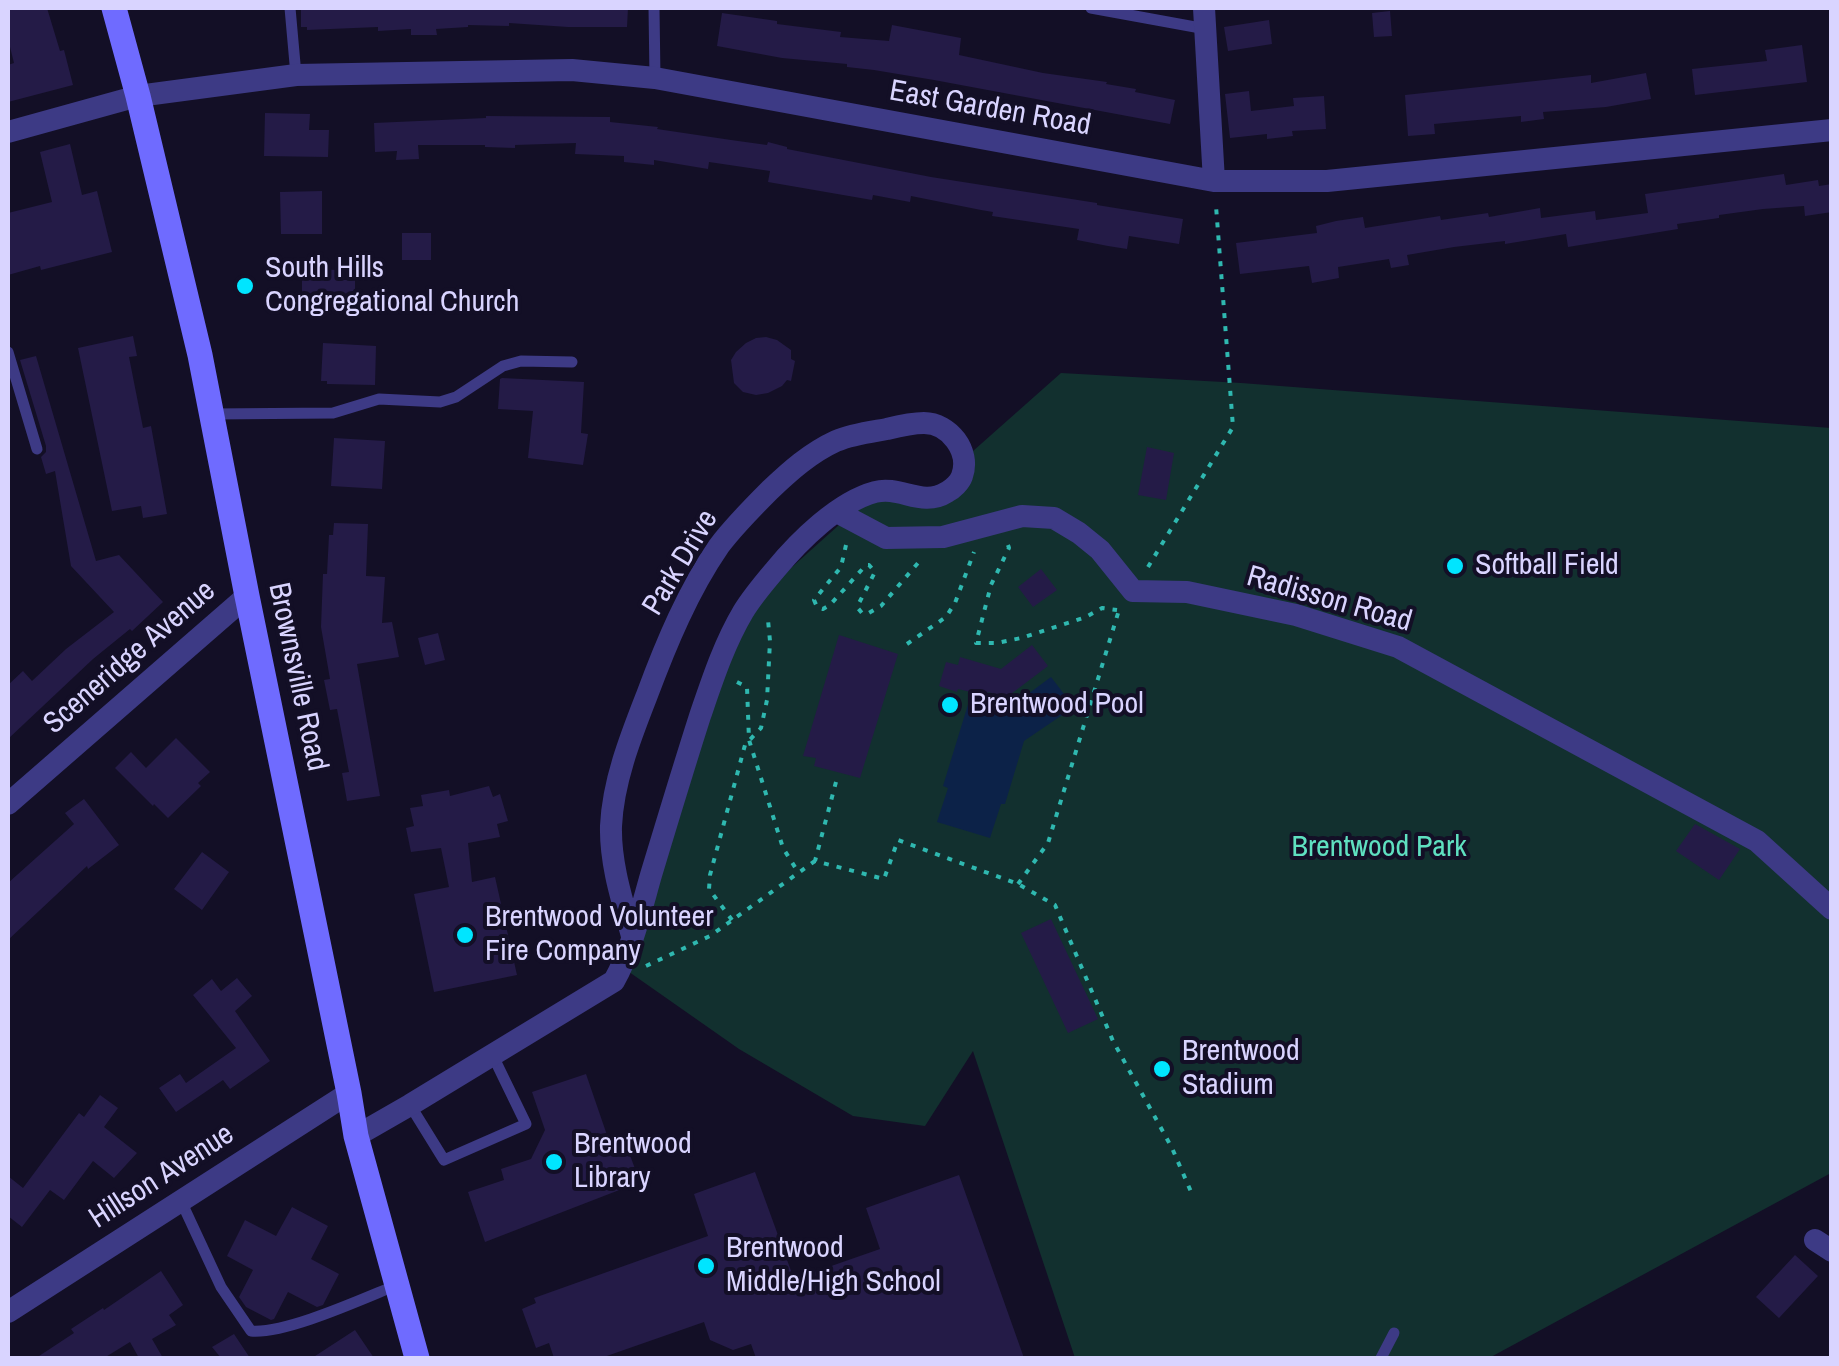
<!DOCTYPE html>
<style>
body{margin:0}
#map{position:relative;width:1839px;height:1366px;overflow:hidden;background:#130f26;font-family:"Archivo Narrow",sans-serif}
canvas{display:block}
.frame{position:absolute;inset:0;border:10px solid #d9d4ff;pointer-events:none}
</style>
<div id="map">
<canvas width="1839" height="1366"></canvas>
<div class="frame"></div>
</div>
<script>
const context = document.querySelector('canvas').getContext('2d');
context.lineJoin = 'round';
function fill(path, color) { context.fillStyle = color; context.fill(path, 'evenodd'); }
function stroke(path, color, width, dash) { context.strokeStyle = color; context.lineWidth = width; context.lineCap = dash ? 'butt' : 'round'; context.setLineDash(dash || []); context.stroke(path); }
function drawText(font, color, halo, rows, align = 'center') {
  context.font = font + ' "Archivo Narrow",sans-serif'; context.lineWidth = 8; context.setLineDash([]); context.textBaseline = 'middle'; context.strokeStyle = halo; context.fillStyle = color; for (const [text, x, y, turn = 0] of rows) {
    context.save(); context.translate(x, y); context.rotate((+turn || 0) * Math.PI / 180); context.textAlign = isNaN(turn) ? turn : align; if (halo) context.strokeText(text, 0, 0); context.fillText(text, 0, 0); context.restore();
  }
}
fill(new Path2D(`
 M1061,373L1241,383L1831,428V1173L1489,1358H1075L973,1051L925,1126L853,1116L739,1049L622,967L743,611L878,490L937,498L964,459Z`), '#12302f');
fill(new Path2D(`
 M1051,677L1074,707L1024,741L1005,804H1001L990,838L937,822L948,788L943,786L970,698L998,706L996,712L1001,714Z`), '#0c2248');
fill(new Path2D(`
 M8,8H47L60,51L64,50L73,85L8,102V65L14,63L8,39Z
 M301,8H628L627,27H568L509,23V26L468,25V27L436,29L437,35H411V29L378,31V27L307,30V27H301Z
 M1390,11L1392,36L1374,37L1372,13Z
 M722,13L777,21V24L841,32L840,37L889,41L892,25L961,38L959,55L1043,73L1107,82L1106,84L1136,89L1135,92L1175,100L1170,124L934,80L874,70L847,67V64L782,58L717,46Z
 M1269,20L1272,44L1228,51L1224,27Z
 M1802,45L1807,82L1695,95L1692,69L1767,61L1765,50Z
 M1646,73L1651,99L1606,107L1543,112L1544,119L1521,122V116L1434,124L1435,134L1408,136L1405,95L1591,75V83Z
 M1249,91L1251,111L1294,106L1293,98L1324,96L1326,129L1292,131L1293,136L1267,139V134L1230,138L1225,94Z
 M265,113L310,114L309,130H329L328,157L264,156Z
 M486,116L610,117V122L658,127L657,129L731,140L767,145L768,142L787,147V149L931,177L1097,203V205L1183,219L1179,244L1129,236L1127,249L1108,246L1077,240L1079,229L992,216L993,212L981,210L911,196L910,202L873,195L872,200L768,182L770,171L709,162L708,169L654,160V165L624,162V156L575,154L576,143L515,145V148L485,147V145H418L419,159L396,160L397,151L375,152L374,123L486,118Z
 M70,144L82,195L97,191L112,252L41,270L40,266L8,275V213L52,202L40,152Z
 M1784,174L1786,185L1818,180L1819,186L1832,184V212L1805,216L1804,206L1763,209L1719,215V218L1677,224L1678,229L1568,247L1566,234L1505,244V241L1454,247L1407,255L1409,265L1391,268L1389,259L1338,267L1339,278L1312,283L1309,266L1240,274L1236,243L1317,233L1316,226L1336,221L1363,217L1365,228L1440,216L1441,220L1488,213L1489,217L1540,208L1541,218L1595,211L1596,220L1648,213L1645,194Z
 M322,191V234H281L280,192Z
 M402,233H431V260H402Z
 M302,269L340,270V280H355V303L336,302V309H302Z
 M133,336L137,356L129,357L143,428L151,426L167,514L143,518L141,506L112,511L78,348Z
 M766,337L777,340L791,350V359L795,361L791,381L787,380L782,386L768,393L756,395L743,392L734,383L731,360L736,352L746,343L756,338Z
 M323,343L376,346L375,385L327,384V381H321Z
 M36,356L96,561L119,555L163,602L132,631L130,629L93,659L8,739V685L23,671L32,681L66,649L114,612L71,566L55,471L46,474L41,457L46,452V446L20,360Z
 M502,378L584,382L581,433L588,434L583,465L528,458L533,411L498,409L500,379Z
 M334,438L385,441L382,489L331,486Z
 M1147,447L1174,453L1166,500L1138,495Z
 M334,523L368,524L366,576L385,577L382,623L392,622L399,657L357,664L380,796L347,801L342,773L349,772L337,709L330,710L324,680L330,679L321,627L323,574H327L329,535H333Z
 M1041,569L1057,590L1033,607L1018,587Z
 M438,633L445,660L425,665L418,638Z
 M839,635L898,654L860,778L814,766L816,758L803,756Z
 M1032,645L1048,666L1007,697L988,692L987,696L958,689L957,692L939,686L946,662L958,665L960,657L1001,669Z
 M176,738L210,772L198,783L201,786L168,818L154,804L153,806L115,768L131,752L146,768Z
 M489,786L493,797L500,794L508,821L497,824L500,837L468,843L472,882L495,877L517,975L434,992L414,894L449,887L441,848L411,852L406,828L414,826L410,808L423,806L421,795L449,790L450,796Z
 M84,799L119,845L88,869L87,866L8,940V883L74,824L65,813Z
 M1695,824L1740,849L1719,880L1676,851Z
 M202,852L229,872L202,910L174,889Z
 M1051,919L1098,1019L1068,1033L1021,933Z
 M237,978L252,996L235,1011L270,1061L230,1089L223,1080L176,1112L159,1088L180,1074L186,1083L236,1048L193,995L212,979L221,991Z
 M586,1074L608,1138L622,1134L640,1182L485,1242L468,1192L504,1180L501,1169L531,1159L545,1130L532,1092Z
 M100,1095L118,1108L104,1127L137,1153L114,1178L93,1161L64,1200L50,1190L22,1227L8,1216V1176L23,1188L79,1113L84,1117Z
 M755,1172L794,1279L880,1249L866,1208L959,1175L1024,1358H756L751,1344L733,1350L710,1340L704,1322L601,1358H554L549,1343L536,1348L522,1309L536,1303L534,1298L708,1236L694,1194Z
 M292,1207L328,1226L311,1259L339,1274L323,1305L317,1307L288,1292L274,1319L271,1320L246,1307L239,1297L253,1270L227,1256L245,1220L276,1236Z
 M1795,1255L1818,1276L1779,1318L1756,1297Z
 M161,1271L183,1305L169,1315L176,1325L152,1339L163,1358H139L130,1342L104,1358H36L74,1333L71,1329L103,1308L104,1310Z
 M355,1330L374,1358H312Z
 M234,1334L250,1358H221L212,1347Z`), '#241b47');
stroke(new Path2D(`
 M846,545L841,567L814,600L817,607L823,609L830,605L866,565H869L875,572L857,607L862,613L867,614L881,606L918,563
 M1008,545L1009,548L991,585L976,643H997L1021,638L1086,617L1102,608L1117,610
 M1148,567L1233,427L1216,206
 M907,644L946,617L955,603L974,552
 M737,682L747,687L749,740L783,848L798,872
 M836,782L815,861L884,879L898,840L1018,884L1055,905L1113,1041L1172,1148L1192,1194
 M1018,884L1048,843L1119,610
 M732,920L709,889L710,875L745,745L761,728L767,700L770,641L768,620
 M646,966L710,936L815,861`), '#2fb8b0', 4, [5, 8]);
stroke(new Path2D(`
 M290,8L296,75
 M654,8L655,78
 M1091,8L1206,29
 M8,352L37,449
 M212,414L333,413L379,399L440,402L456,397L503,366L521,361L572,362
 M410,1105L444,1160L526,1124L492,1054
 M181,1201L221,1287L251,1331C286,1334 362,1299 397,1285
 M1381,1358L1394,1333`), '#3d3a85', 11);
stroke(new Path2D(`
 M1204,8L1214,181
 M8,132L138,96L296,75L572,70L655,78L1214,181H1327L1832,130
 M837,512L886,538L943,537L1022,516L1054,518L1079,533L1100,550L1133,591L1187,592L1296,615L1398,647L1757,841L1832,909
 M8,804L247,596
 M356,1136L410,1105L614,981C632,949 641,910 651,875C667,822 683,769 700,716C712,681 724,644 743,612C752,597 764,583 775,570C799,541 838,502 875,492C900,485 922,508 947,492C953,489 960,482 962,476C971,451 949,423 924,423C912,423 899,426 887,429C870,432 852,434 836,441C810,453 790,471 770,490C752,508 734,526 719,546C688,591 666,644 647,695C631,736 613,781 611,826C610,863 622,900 632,936
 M1815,1240L1832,1251
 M8,1312L349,1093`), '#3d3a85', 22);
stroke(new Path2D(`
 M114,8L138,96L200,355L247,596L349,1093L356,1136L417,1358`), '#6f6bff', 25);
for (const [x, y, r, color] of [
 [245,286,10,"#00e5ff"],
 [1455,566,10,"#00e5ff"],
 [950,705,10,"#00e5ff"],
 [465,935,10,"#00e5ff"],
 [1162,1069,10,"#00e5ff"],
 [554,1162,10,"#00e5ff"],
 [706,1266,10,"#00e5ff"]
]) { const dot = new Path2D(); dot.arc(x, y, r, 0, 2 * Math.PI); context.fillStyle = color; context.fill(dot); stroke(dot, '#130f26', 4); }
drawText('30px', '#d9d4ff', '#130f26', [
 ["East Garden Road",990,109,10],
 ["Park Drive",681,563,-59],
 ["Radisson Road",1329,600,16],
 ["Sceneridge Avenue",130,658,-41],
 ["Brownsville Road",297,677,78],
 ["Hillson Avenue",162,1177,-33]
]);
drawText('30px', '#d9d4ff', '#130f26', [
 ["South Hills",265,269],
 ["Congregational Church",265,303],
 ["Softball Field",1475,566],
 ["Brentwood Pool",970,705],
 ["Brentwood Volunteer",485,918],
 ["Fire Company",485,952],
 ["Brentwood",1182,1052],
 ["Stadium",1182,1086],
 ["Brentwood",574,1145],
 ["Library",574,1179],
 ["Brentwood",726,1249],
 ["Middle/High School",726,1283]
], 'left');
drawText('30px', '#5fe0c0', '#130f26', [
 ["Brentwood Park",1379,848]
]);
</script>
